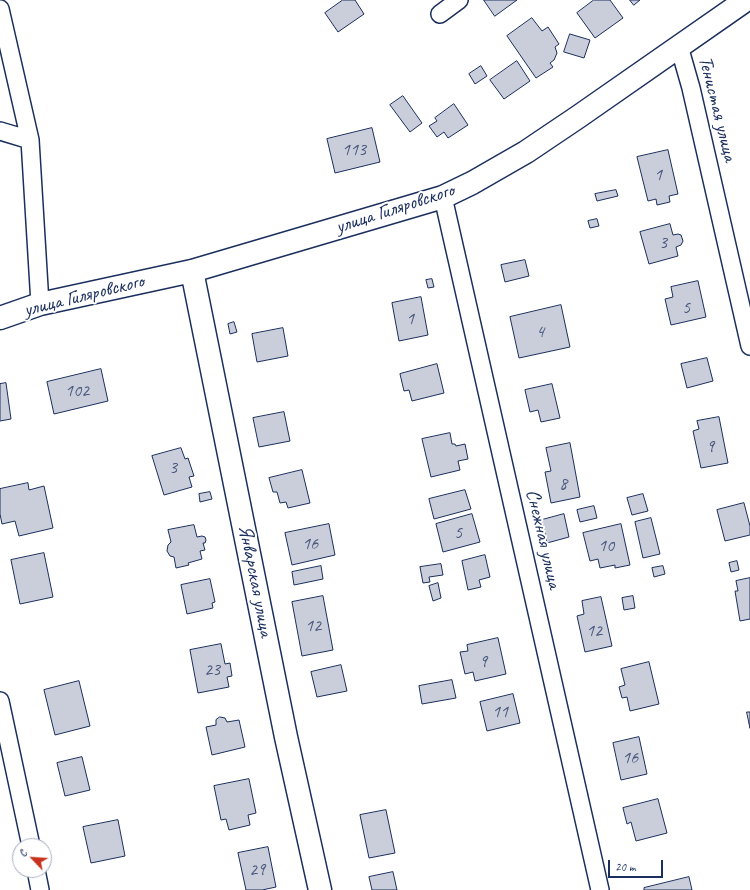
<!DOCTYPE html>
<meta charset="utf-8">
<style>
body{margin:0}
#map{position:relative;width:750px;height:890px;overflow:hidden;background:#fff;font-family:Caveat,sans-serif}
canvas{display:block}
.north{position:absolute;left:12px;top:838px;width:40px;height:40px;box-sizing:border-box;background:#fff;border:1px solid #a4acbf;border-radius:50%;rotate:295deg;font-size:11px;font-weight:700;line-height:16px;text-align:center;color:#1b2f5e}
.north::after{content:'';display:block;margin:auto;width:14px;height:18px;background:#c8321e;clip-path:polygon(50% 0,100% 100%,50% 72%,0 100%)}
.scale{position:absolute;left:608px;top:860px;width:55px;height:18px;box-sizing:border-box;border:2px solid #1b2f5e;border-top:0;padding-left:5px;font-size:12px;line-height:14px;white-space:nowrap;color:#1b2f5e;-webkit-text-stroke:3px #fff;paint-order:stroke}
</style>
<div id="map">
<canvas width="750" height="890"></canvas>
<div class="north">С</div>
<div class="scale">20 m</div>
</div>
<script>
const context = document.querySelector('canvas').getContext('2d');
context.lineJoin = 'round';
function fill(path, color) { context.fillStyle = color; context.fill(path, 'evenodd'); }
function stroke(path, color, width, dash) { context.strokeStyle = color; context.lineWidth = width; context.lineCap = dash ? 'butt' : 'round'; context.setLineDash(dash || []); context.stroke(path); }
function drawText(font, color, halo, rows, align = 'center') {
  context.font = font + ' Caveat,sans-serif'; context.lineWidth = 4; context.setLineDash([]); context.textBaseline = 'middle'; context.strokeStyle = halo; context.fillStyle = color; for (const [text, x, y, turn = 0] of rows) {
    context.save(); context.translate(x, y); context.rotate((+turn || 0) * Math.PI / 180); context.textAlign = isNaN(turn) ? turn : align; if (halo) context.strokeText(text, 0, 0); context.fillText(text, 0, 0); context.restore();
  }
}
const building = new Path2D(`
 M343,0H355L364,14L338,32L325,13Z
 M484,0H517L495,16Z
 M594,0H610L623,18L595,38L577,13Z
 M630,0H640L634,5Z
 M532,18L542,31L548,27L559,44L555,47L557,53L554,60L550,63L553,67L536,78L507,36Z
 M570,34L590,40L584,58L564,52Z
 M517,61L530,81L504,99L490,80Z
 M481,66L487,76L475,84L469,74Z
 M403,96L422,123L410,132L390,105Z
 M454,104L468,125L448,138L444,132L437,137L429,126L437,121L435,118Z
 M372,128L380,162L335,173L327,139Z
 M668,150L678,194L669,196L670,202L657,205L656,199L648,201L637,157Z
 M616,190L618,196L597,201L595,194Z
 M597,219L599,226L590,228L588,221Z
 M670,224L673,235L678,234L681,235L683,241L681,245L676,247L678,256L649,264L640,232Z
 M525,260L529,276L505,282L501,265Z
 M432,279L434,287L428,288L426,280Z
 M698,281L706,317L671,325L665,299L673,297L671,287Z
 M421,297L428,335L399,341L392,303Z
 M561,305L570,347L519,358L510,317Z
 M234,322L237,332L230,334L228,324Z
 M283,328L288,356L257,362L252,334Z
 M707,358L713,381L687,388L681,364Z
 M437,364L444,393L412,401L409,390L404,391L400,374Z
 M101,369L108,401L54,414L47,382Z
 M6,383L11,419L0,421V384Z
 M552,384L560,418L541,422L538,410L530,412L525,390Z
 M284,412L290,441L259,447L253,418Z
 M719,417L728,463L701,468L693,431L699,429L697,421Z
 M450,433L452,444H455L456,446L465,444L468,459L458,461L460,470L431,477L422,439Z
 M570,443L580,497L551,503L545,472L551,471L546,448Z
 M181,448L185,459L188,458L194,476L189,477L192,487L164,495L152,456Z
 M302,470L310,503L288,508L286,502L280,503L277,492H273L269,478Z
 M28,483L29,490L44,486L53,528L19,536L15,521L2,524L0,514V489Z
 M465,490L471,509L434,519L429,499Z
 M210,492L212,499L200,502L199,494Z
 M643,494L648,511L632,515L627,498Z
 M744,503L750,526V535L725,541L717,510Z
 M594,506L597,518L580,522L577,510Z
 M472,514L480,542L443,552L436,524Z
 M564,514L569,537L547,543L542,520Z
 M651,518L660,554L643,558L635,522Z
 M329,524L335,555L292,565L285,533Z
 M621,524L630,565L615,568V565L600,568L598,559L590,561L583,533Z
 M194,525L197,537L202,536L205,537L206,540L205,543H203L205,550L200,551L202,559L188,563L189,565L176,568L174,557L170,556L167,551L168,545L171,542L168,530Z
 M44,553L53,597L20,604L11,560Z
 M485,555L490,577L479,580L481,587L468,590L462,561Z
 M737,561L739,570L731,572L729,563Z
 M441,564L443,575L429,577L430,582L423,583L420,567Z
 M321,566L323,579L294,585L292,572Z
 M663,566L665,574L654,577L652,568Z
 M750,578V619L740,621L735,591H738L736,581Z
 M210,579L215,602L212,603L213,608L187,614L181,585Z
 M438,583L441,598L433,601L429,586Z
 M323,596L333,650L302,656L292,602Z
 M633,596L635,608L624,610L622,598Z
 M601,597L612,646L585,652L577,616L584,614L582,601Z
 M498,638L506,674L475,681L473,672L465,674L460,652L468,651L467,645Z
 M221,644L225,664L230,663L232,676L227,677L229,687L198,693L190,650Z
 M649,662L659,704L630,711L627,697L622,698L619,687L625,685L621,669Z
 M341,665L347,691L317,697L311,672Z
 M452,680L456,698L422,704L419,686Z
 M79,681L90,726L55,735L44,690Z
 M513,694L520,723L487,731L480,702Z
 M747,712H750V728Z
 M220,717L225,718L227,722L239,720L245,747L212,755L206,727L216,725V720Z
 M639,737L647,774L621,780L613,743Z
 M82,757L90,790L65,796L57,763Z
 M249,779L256,813L248,815L250,825L229,830L226,819L221,820L214,786Z
 M658,799L667,833L636,841L631,822L627,824L623,808Z
 M386,810L395,853L369,858L360,815Z
 M118,820L125,856L91,863L83,827Z
 M268,847L276,887L262,890H246L238,853Z
 M393,872L397,890H372L369,877Z
 M689,877L692,890H644V888Z`);
fill(building, '#caceda');
stroke(building, '#1b2f5e', 1);
const street = new Path2D(`
 M0,9L30,140L40,304
 M440,14L459,0
 M679,46L691,88L750,346
 M0,131L30,140
 M443,197L600,890
 M0,701L31,846
 M36,870L40,890`);
const secondary = new Path2D(`
 M192,271L286,737L320,890
 M0,318L40,304L192,271L443,197L472,183L526,152L578,117L746,0`);
stroke(street, '#1b2f5e', 20);
stroke(secondary, '#1b2f5e', 25);
stroke(street, '#fff', 17);
stroke(secondary, '#fff', 22);
drawText('18px', '#47577d', null, [
 ["113",354,150],
 ["1",658,175],
 ["3",663,243],
 ["5",686,308],
 ["1",410,319],
 ["4",540,332],
 ["102",77,391],
 ["9",710,447],
 ["3",173,468],
 ["8",563,484],
 ["5",458,533],
 ["16",310,544],
 ["10",606,546],
 ["12",313,626],
 ["12",594,631],
 ["9",483,662],
 ["23",212,670],
 ["11",500,712],
 ["16",630,758],
 ["29",257,870]
]);
drawText('20px', '#1b2f5e', '#fff', [
 ["Тенистая улица",717,109,76],
 ["улица Гиляровского",395,209,-18],
 ["улица Гиляровского",84,296,-14],
 ["Снежная улица",543,539,77],
 ["Январская улица",255,581,79]
]);
</script>
